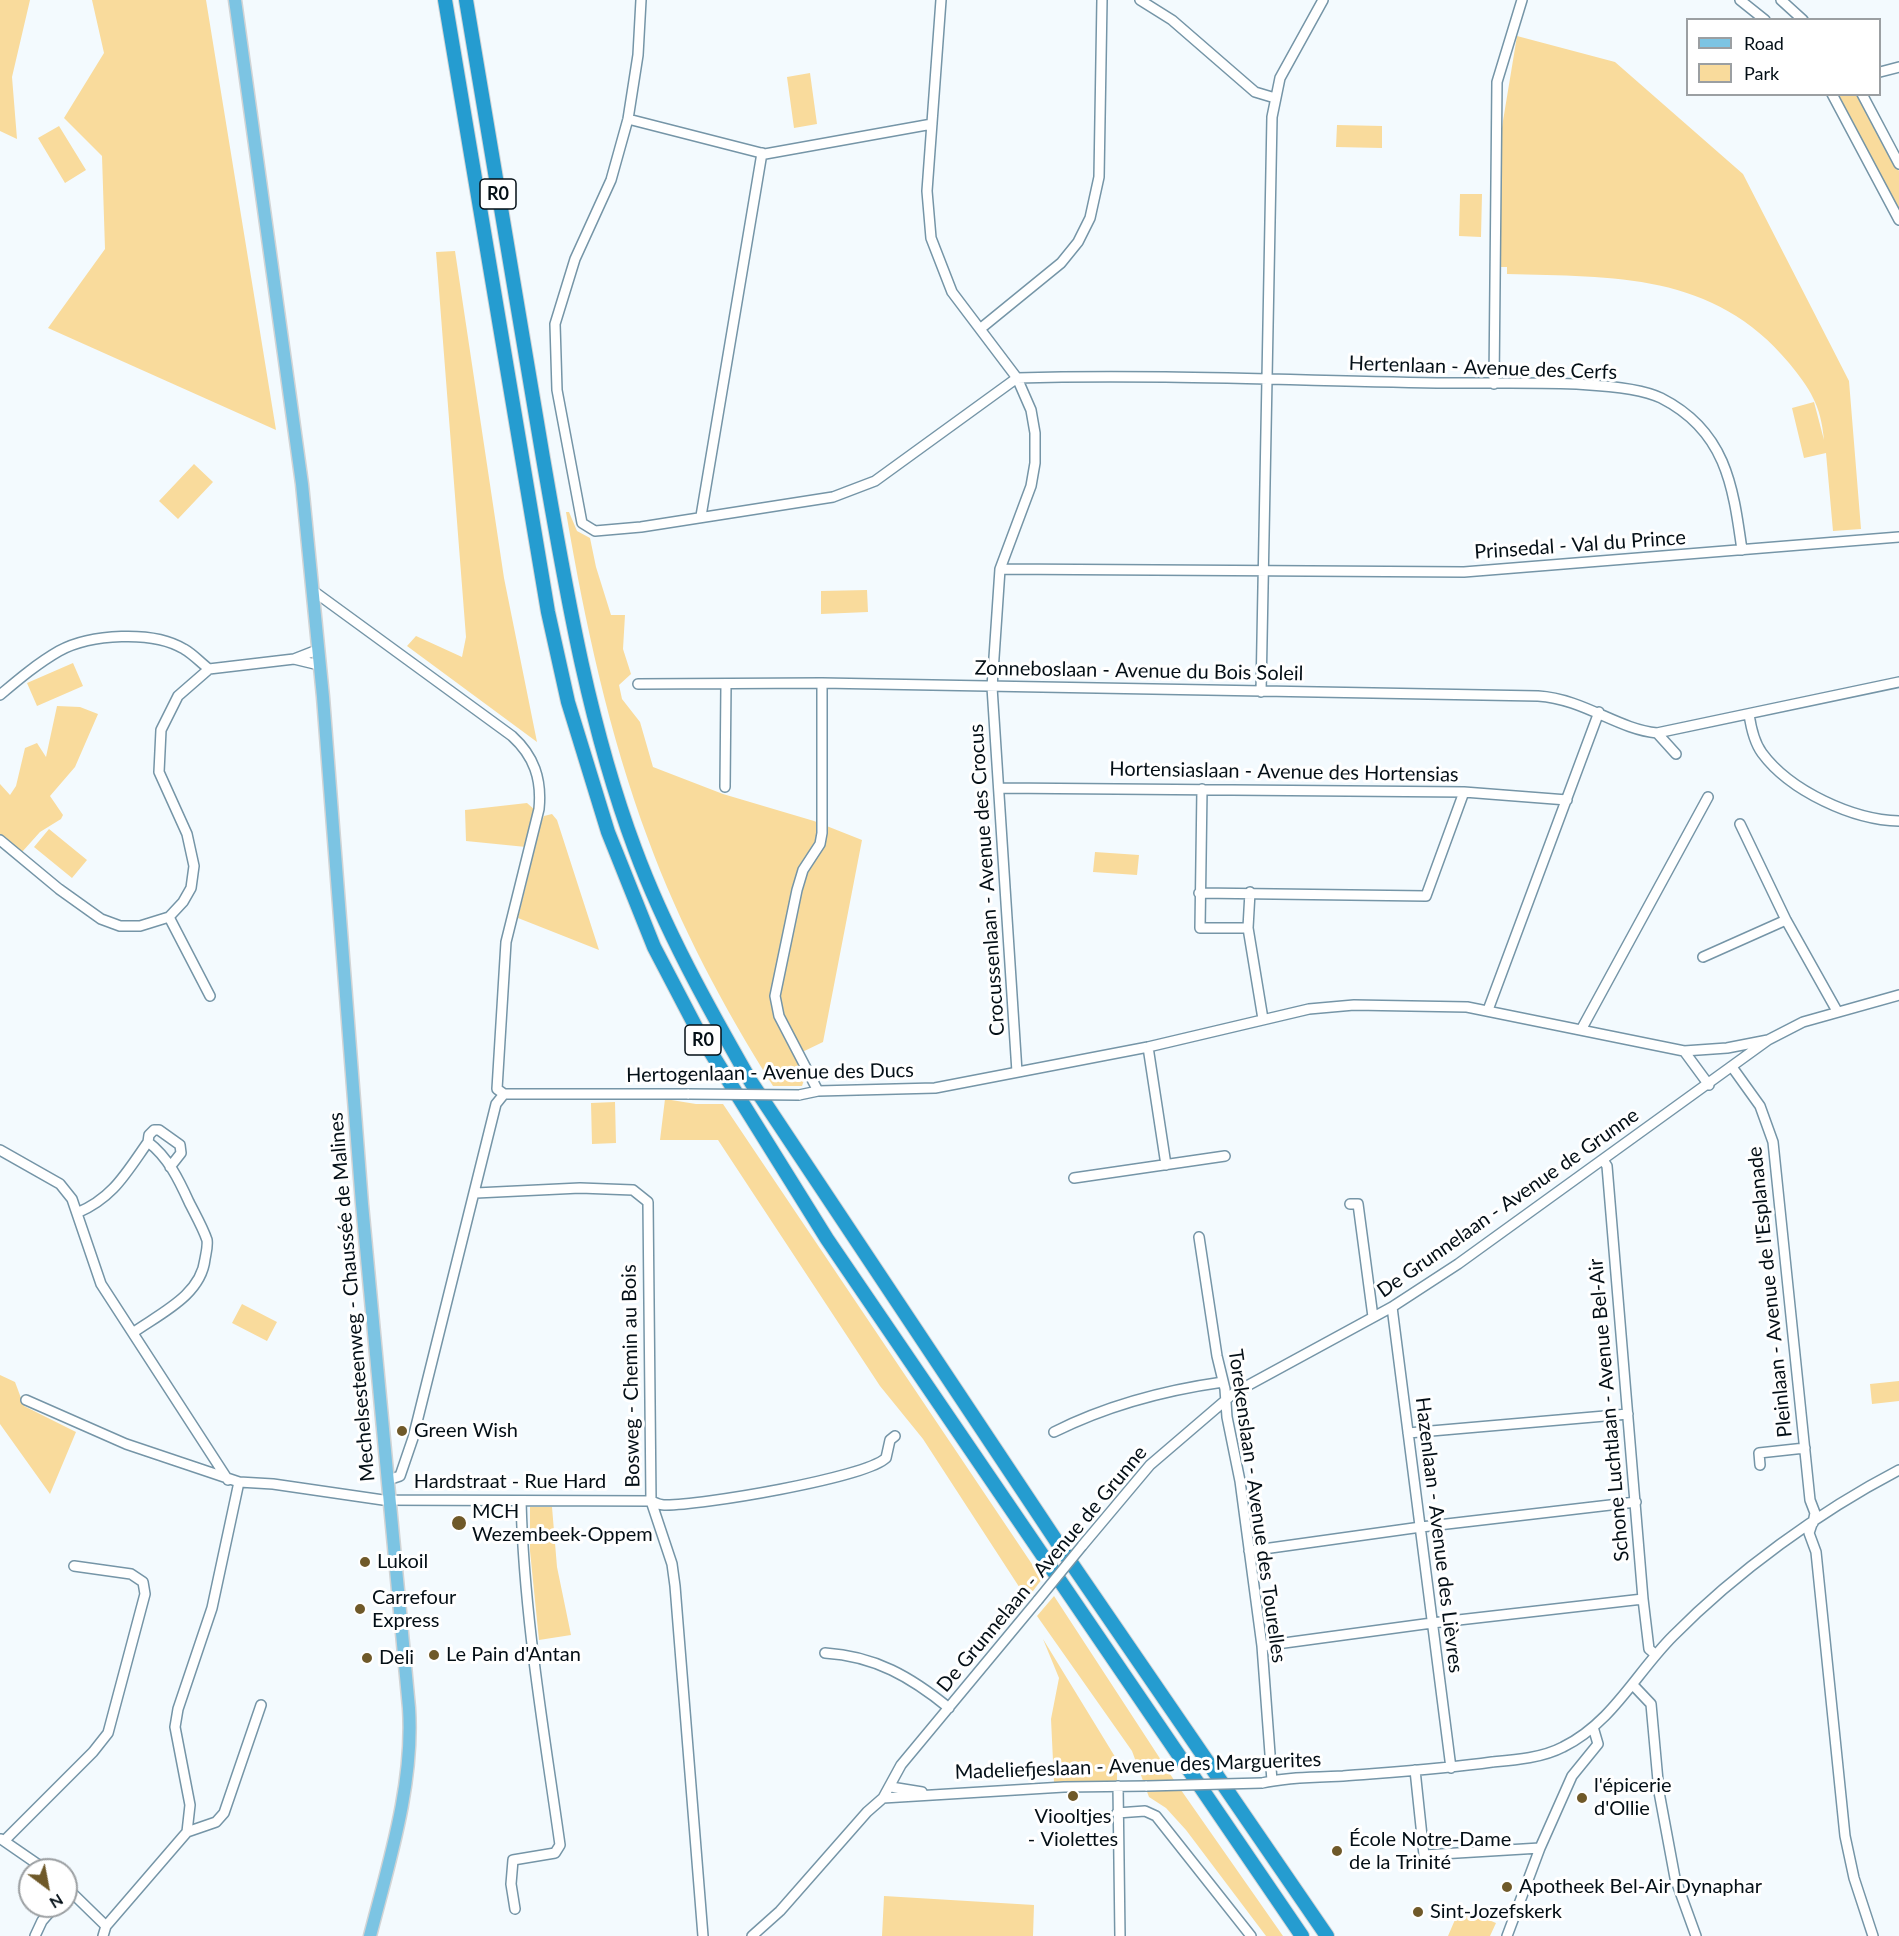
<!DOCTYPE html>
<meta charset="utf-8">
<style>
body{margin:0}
#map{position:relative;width:1899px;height:1936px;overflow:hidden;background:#f3fafe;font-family:Lato,sans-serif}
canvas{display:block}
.legend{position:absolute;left:1686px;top:18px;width:195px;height:78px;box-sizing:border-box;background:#fff;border:2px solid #9b9fa2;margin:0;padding:8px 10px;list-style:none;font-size:18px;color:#040f16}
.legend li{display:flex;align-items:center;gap:12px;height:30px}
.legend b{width:30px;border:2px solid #9b9fa2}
.north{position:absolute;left:18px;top:1858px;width:60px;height:60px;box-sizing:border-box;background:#fff;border:2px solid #9b9fa2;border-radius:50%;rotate:148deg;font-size:16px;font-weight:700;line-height:24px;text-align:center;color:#040f16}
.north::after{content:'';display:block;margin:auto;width:21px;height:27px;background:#6f5929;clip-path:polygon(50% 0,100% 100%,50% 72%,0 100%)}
</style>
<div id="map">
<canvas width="1899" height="1936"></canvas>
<ul class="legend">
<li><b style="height:8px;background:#7cc4e3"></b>Road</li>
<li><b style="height:16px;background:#f9db9c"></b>Park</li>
</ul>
<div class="north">N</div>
</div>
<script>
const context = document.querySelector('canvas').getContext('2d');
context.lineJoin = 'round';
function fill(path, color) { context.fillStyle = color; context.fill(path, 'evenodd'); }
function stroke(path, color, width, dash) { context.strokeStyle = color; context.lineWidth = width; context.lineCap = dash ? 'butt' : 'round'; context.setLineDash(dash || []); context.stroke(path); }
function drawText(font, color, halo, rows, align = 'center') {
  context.font = font + ' Lato,sans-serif'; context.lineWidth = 6; context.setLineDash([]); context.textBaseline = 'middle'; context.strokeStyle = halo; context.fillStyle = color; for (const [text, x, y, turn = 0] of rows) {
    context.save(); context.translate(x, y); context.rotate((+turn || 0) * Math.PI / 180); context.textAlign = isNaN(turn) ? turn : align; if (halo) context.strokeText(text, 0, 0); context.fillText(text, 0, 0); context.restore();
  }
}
fill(new Path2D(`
 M0,0H30L12,77L17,139L0,131Z
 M92,0H206L276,430L48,328L105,249L102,156L64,118L104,53Z
 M1517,36L1615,62L1743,174L1849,381L1861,529L1833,531L1826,453L1804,458L1792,408L1814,402L1824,440C1821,405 1810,389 1789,363C1714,272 1613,277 1507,274V267H1499L1502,127Z
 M810,73L817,124L794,128L787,77Z
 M1836,95H1858L1899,171V213Z
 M1337,125L1382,126V148L1336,147Z
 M59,126L86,170L65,183L38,138Z
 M1460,194H1482L1481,237L1459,236Z
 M455,251L504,578L537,742L407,646L416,636L462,657L466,637L436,252Z
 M194,464L213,482L178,519L159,501Z
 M566,512H569L577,531L590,538L596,567L611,615H625L623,649L631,674L619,685L622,699L640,722L653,767L723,794L814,821L862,840L823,1042L794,1056L805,1077L802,1086H773C724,1008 680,926 648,839C609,734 585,623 566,512Z
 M867,590L868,612L821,614V591Z
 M73,663L83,686L37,706L27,683Z
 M57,706L80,707L98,714L75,767L50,796L63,815L61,819L40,832L22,852L0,835V784L10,795L16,786L25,748L37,743L46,757Z
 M527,803L535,810L526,847L466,841L465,810Z
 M552,814L557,820L599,950L518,918L541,823L544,816Z
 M49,829L87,860L72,878L34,847Z
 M1095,852L1139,855L1137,875L1093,872Z
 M665,1099L696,1104H723L1042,1579L1027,1599L923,1439L880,1386L718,1140H660Z
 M615,1102L616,1143L592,1144L591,1103Z
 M242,1304L277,1322L267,1341L232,1323Z
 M0,1375L15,1382L24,1406L76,1432L50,1494L0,1424Z
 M1899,1381V1401L1872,1404L1870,1384Z
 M530,1507H552L557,1567L571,1635L539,1640L530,1551Z
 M1054,1596L1174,1780L1283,1936H1266L1186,1830L1166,1808L1149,1797L1132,1751L1037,1616Z
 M1043,1639L1117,1760V1781L1054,1782L1051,1719L1059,1678Z
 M884,1896L1034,1905L1033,1936H882Z
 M1460,1908L1496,1923L1490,1936H1448Z`), '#f9db9c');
const minor = new Path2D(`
 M641,0L638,55L628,119L611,180L575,259L555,324L557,390L582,523L595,531L641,527L833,497L875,481L1017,378
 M941,0L927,191L931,238L952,292L1017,378L1031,410L1035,433V463L1031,486L1000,569L992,687L1017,1072
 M1140,0L1172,20L1255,92L1275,98
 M1740,0L1765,20
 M1781,0L1803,20
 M1880,72L1899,67
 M1832,94L1899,220
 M1862,94L1899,164
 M628,119L765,154L932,124
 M980,329L1061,263L1078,242L1090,218L1099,177L1102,0
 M1017,378C1161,374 1305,381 1449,383C1497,384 1621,378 1661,398C1726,431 1733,486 1742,550
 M1494,384L1497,82L1522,0
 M701,516L762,153
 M1000,569L1464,572L1899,537
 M312,590L512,736C534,756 542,779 539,809L506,942L497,1089L504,1094
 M294,659L319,665
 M638,684L822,683L1538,696C1584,699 1617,729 1657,733L1899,682
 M1261,692L1272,117L1280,78L1323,0
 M0,695C19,679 38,663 59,651C90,634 153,630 184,649C193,654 201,663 209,669
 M1749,714C1751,728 1754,742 1762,753C1790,791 1853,820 1899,821
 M1657,733L1676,754
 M725,787L726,684
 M1000,788L1464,792L1567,800
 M1202,789L1200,928H1248
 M1740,824L1786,920L1837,1011
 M0,840L59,889L101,919L120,926H140L169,917L183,902L191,888L194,866L187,834L159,772L161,730L178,696L209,669L294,659L317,650
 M1250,892L1248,928L1263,1019
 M1199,893L1426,896L1464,792
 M169,917L210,996
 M1703,957L1786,920
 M1488,1010L1599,712
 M1581,1030L1708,797
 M1148,1047L1166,1165
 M1684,1051L1709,1085
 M1732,1067L1760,1106L1773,1142L1810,1500L1815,1513L1813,1523
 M818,1091L779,1016L775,996L797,890L803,870L820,844L822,833V683
 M799,1095L818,1091L935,1088L1148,1047L1309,1009L1354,1005L1467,1007L1684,1051L1727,1048L1768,1040
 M0,1150L60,1184L72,1199L101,1284L228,1480
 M1603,1160L1607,1166L1611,1214L1643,1599L1649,1649L1655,1654
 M1074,1178L1225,1156
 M476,1193L580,1188L633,1190L648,1202L651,1501L672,1564L675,1586L703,1936
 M1350,1204H1358L1373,1317
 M77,1213C113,1198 126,1173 148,1142
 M1199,1237L1217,1356L1225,1389L1227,1417L1240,1481L1262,1646L1272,1781
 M1392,1307L1451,1768
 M134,1332C161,1313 201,1295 205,1259C206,1253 208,1246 207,1240C203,1228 195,1214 189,1202C179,1180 168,1157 148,1142L149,1135L154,1130H159L180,1145L181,1153L170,1167
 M26,1400L126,1444L239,1482L273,1484L383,1500L651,1501C656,1503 660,1505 664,1505C698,1506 865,1478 886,1458L890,1440L895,1436
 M1054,1432C1106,1406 1166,1390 1223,1382
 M1408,1433L1628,1414
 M1760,1465L1759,1453L1805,1448
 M388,1480L400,1476L413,1438L496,1104L504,1094H689
 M1812,1524L1809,1533L1816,1552L1845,1836L1854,1878L1873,1936
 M1082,1546L1150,1465L1234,1393L1392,1307L1458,1264L1768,1040L1803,1022L1899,995
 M1249,1551L1421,1527L1636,1502
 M1262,1646L1432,1623L1643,1599
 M825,1653C875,1656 911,1677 949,1708
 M1633,1685L1651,1704L1659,1792L1675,1878L1696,1936
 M1415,1770L1424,1855L1540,1848
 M1262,1783C1288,1777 1317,1777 1343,1776C1393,1772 1443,1769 1492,1762C1515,1760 1542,1758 1563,1747C1612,1723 1636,1673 1673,1636C1736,1572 1820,1511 1899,1470
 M1118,1786L1120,1936
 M891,1787L922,1792
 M883,1798L1064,1787L1147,1786
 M1117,1813L1145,1811L1156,1816L1251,1936
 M187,1832L216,1822L224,1813L261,1705
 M1,1839L46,1870
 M4,1841L93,1752L108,1733L145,1594L143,1582L131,1574L74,1566
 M66,1887L106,1926
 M515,1909L511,1884L513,1860L555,1853L560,1845C544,1731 524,1617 521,1501
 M35,1936L42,1921L55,1906
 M103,1936L106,1926L187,1832L190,1805L175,1727L178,1709L212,1608L239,1482
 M752,1936L780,1911L867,1812L883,1798L901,1765L1038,1600
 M1507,1936L1540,1848L1572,1776L1598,1744L1593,1727`);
const major = new Path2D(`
 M235,0L302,484L323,697L362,1204L409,1708C414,1784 389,1862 370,1936`);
const highway = new Path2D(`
 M445,0L548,612L568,702L608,832L654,947L700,1035L827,1239L1302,1936
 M466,0C492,152 517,305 543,458C566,590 588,723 635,849C665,930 708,1007 751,1082L1063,1551L1327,1936`);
stroke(minor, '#7595a7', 12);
stroke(major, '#d2d4d5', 15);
stroke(highway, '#d2d4d5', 16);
stroke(minor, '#fff', 9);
stroke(major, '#7cc4e3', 12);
stroke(highway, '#259cd0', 14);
const minorBridge = new Path2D(`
 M689,1094L799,1095
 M1038,1600L1082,1546
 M1147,1786L1262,1783`);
stroke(minorBridge, '#7595a7', 12, []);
stroke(minorBridge, '#fff', 9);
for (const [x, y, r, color] of [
 [402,1431,6,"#6f5929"],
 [459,1523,8,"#6f5929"],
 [365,1562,6,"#6f5929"],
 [360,1609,6,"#6f5929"],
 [434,1655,6,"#6f5929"],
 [367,1658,6,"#6f5929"],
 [1073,1796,6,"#6f5929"],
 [1582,1798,6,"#6f5929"],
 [1337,1851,6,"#6f5929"],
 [1507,1887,6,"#6f5929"],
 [1418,1912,6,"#6f5929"]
]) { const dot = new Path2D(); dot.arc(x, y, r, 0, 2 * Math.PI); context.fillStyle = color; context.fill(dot); stroke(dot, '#fff', 2); }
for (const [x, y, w] of [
 [498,194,36],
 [703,1040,36]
]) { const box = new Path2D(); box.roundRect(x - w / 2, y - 15, w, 30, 4.5); context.fillStyle = '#fff'; context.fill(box); stroke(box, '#040f16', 1.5); }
drawText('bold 18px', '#040f16', null, [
 ["R0",498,194],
 ["R0",703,1040]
]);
drawText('20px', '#040f16', '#fff', [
 ["Hertenlaan - Avenue des Cerfs",1483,368,2],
 ["Prinsedal - Val du Prince",1580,545,-4],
 ["Zonneboslaan - Avenue du Bois Soleil",1139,671,1],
 ["Hortensiaslaan - Avenue des Hortensias",1284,772,1],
 ["Crocussenlaan - Avenue des Crocus",987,880,-94],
 ["Hertogenlaan - Avenue des Ducs",770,1073,-1],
 ["De Grunnelaan - Avenue de Grunne",1508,1203,-35],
 ["Pleinlaan - Avenue de l'Esplanade",1770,1292,-96],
 ["Mechelsesteenweg - Chaussée de Malines",352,1297,-95],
 ["Bosweg - Chemin au Bois",631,1376,-91],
 ["Schone Luchtlaan - Avenue Bel-Air",1609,1410,-95],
 ["Hardstraat - Rue Hard",510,1482],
 ["Torekenslaan - Avenue des Tourelles",1257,1506,82],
 ["Hazenlaan - Avenue des Lièvres",1439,1535,83],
 ["De Grunnelaan - Avenue de Grunne",1042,1569,-50],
 ["Madeliefjeslaan - Avenue des Marguerites",1138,1766,-2]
]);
drawText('20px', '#040f16', '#fff', [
 ["Green Wish",414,1431],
 ["MCH",472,1512],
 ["Wezembeek-Oppem",472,1535],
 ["Lukoil",377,1562],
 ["Carrefour",372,1598],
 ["Express",372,1621],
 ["Le Pain d'Antan",446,1655],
 ["Deli",379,1658],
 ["l'épicerie",1594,1786],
 ["d'Ollie",1594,1809],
 ["Viooltjes",1073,1817,"center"],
 ["- Violettes",1073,1840,"center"],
 ["École Notre-Dame",1349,1840],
 ["de la Trinité",1349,1863],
 ["Apotheek Bel-Air Dynaphar",1519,1887],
 ["Sint-Jozefskerk",1430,1912]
], 'left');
</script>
